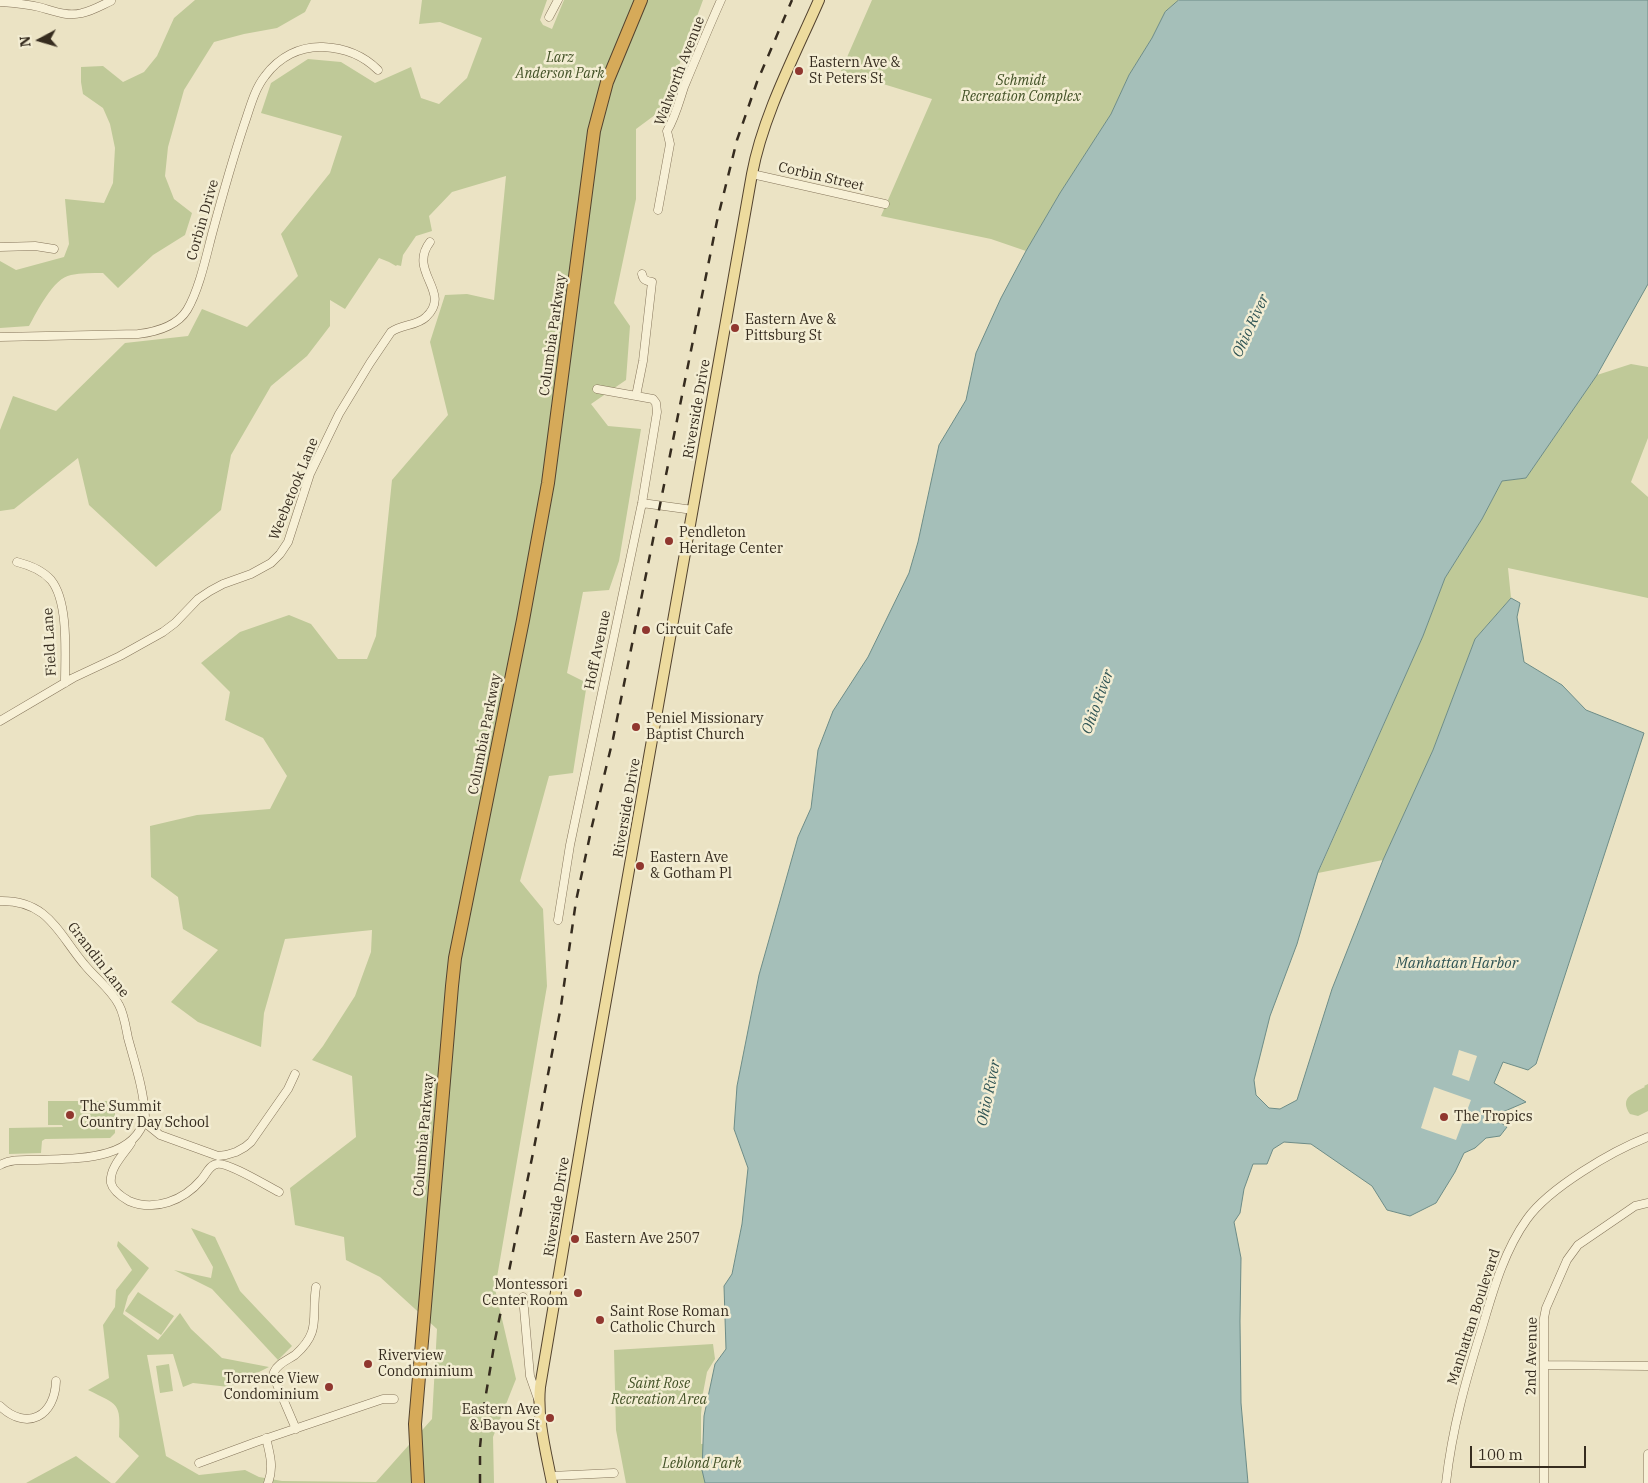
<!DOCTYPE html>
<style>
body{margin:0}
#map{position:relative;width:1648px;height:1483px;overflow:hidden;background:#ebe3c4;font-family:"IBM Plex Serif",serif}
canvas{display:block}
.north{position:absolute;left:15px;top:15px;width:50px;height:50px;-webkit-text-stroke:4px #f3edd3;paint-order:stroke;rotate:264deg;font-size:14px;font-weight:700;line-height:20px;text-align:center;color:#362c1f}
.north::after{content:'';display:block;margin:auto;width:18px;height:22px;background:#362c1f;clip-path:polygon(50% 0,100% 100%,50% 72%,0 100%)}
.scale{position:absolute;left:1470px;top:1446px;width:116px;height:22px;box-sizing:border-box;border:2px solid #362c1f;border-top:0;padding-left:6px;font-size:15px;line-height:18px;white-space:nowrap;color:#362c1f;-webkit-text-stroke:4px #f3edd3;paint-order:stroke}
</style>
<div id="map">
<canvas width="1648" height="1483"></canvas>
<div class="north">N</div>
<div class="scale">100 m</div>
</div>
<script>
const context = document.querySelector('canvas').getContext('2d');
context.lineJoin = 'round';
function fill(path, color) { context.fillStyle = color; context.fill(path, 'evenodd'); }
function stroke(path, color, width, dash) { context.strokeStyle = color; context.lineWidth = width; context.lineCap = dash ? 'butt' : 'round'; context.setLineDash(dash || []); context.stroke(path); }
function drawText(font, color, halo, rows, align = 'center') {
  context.font = font + ' "IBM Plex Serif",serif'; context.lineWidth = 5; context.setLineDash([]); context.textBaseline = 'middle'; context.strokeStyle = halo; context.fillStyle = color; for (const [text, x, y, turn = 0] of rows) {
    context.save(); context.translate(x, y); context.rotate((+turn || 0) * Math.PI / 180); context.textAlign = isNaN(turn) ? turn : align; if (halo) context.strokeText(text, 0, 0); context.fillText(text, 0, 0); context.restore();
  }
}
fill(new Path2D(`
 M195,0H311L305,12L277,28L244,34L214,42L184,90L168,147L165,176L174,199L192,213L185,235L153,255L118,288L103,273C92,273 81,273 71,275C53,278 37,312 29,326L0,328V261L16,270L64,257L69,244L65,199L104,203L113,183L115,148L110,124L103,108L83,94L81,82V67L103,66L123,82L144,72L157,56L174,18Z
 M422,0H547L540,20L543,25L552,29L564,0H703L663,109L636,129V199L614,303L630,326L626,380L591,404L608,426L641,429L619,561L609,590L583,592L567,673L587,683L573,773L549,776L520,881L543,909L547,986L495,1289L516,1379L493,1437L494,1483H115L139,1456L119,1437C121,1402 118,1405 88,1390L109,1378L103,1325L115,1307L116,1290L132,1270L117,1246L118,1241L149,1268L128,1296L123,1314L158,1340L180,1313L191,1329L222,1358L269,1367L229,1387L193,1383L183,1387L173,1354L147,1355L166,1456L199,1475L245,1470L259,1477L282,1481L376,1482L432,1419L437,1329L380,1277L346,1260L344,1237L295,1225L290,1188L356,1137L352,1076L312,1060L323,1046L355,996L371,952L372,930L285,939L264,1013L261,1047L198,1022L171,1002L218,950L183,929L178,897L151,877L150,826L197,815L270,809L287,776L263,738L225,720L230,692L201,663L240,632L289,615L311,624L338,659H367L376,636L392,480L448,415L430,342L445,295L467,294L494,300L506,176L452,192L431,214L429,216L432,231L416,236L403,255L401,266L397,265L396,266L389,262L379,258L345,309L330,300V326L307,356L271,386L231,455L221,510L156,567L89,505L78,458L14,509L0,511V430L13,396L56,411L125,343L188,336L202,309L247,327L298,276L281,234L330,173L342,136L261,113L271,83L308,59L341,62L375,83L411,67L421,98L439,104L467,78L482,38L440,22L419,24Z
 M872,0H1179L1165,12L1152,38L1129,75L1111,114L1060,193L1026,251L991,239L881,216L932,99L841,71Z
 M1631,364L1648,367V438L1631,482L1648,497V598L1508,568L1511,598L1475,639L1433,750L1383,860L1318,873L1423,636L1445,578L1482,519L1502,481L1526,478L1597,375Z
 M1648,1084V1111L1638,1116L1630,1114C1619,1098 1633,1093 1645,1087L1644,1086Z
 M48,1101H110L115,1106V1133L110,1138L45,1139L42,1141L41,1153L9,1154V1128L63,1127L62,1125H48Z
 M191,1228L215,1237L240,1291L292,1346L278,1360L212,1289L174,1270L211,1278L213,1267Z
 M138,1292L174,1316L161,1335L125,1311Z
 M713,1344L715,1359L707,1372L703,1393L701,1414V1444L725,1443L730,1483H626L616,1430L614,1350Z
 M169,1364L173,1391L160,1393L156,1366Z
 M76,1456L111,1483H26Z`), '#bfc998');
const water = new Path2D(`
 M1179,0H1648V284L1597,375L1526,478L1502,481L1482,519L1445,578L1423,636L1318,872L1297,944L1270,1016L1254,1080L1256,1095L1269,1108L1280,1109L1297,1100L1332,989L1383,860L1433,750L1475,639L1511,598L1520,603L1517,617L1524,662L1562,685L1586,710L1644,733L1536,1064L1528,1070L1503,1062L1494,1083L1526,1102L1498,1114L1497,1120L1507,1127L1500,1136L1486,1138L1475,1148L1464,1153L1455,1172L1436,1203L1410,1216L1387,1210L1372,1186L1311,1144L1284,1142L1273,1149L1267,1164H1253L1244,1189L1240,1213L1234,1222L1241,1258L1240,1321L1241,1403L1248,1483H705L702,1470L704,1416L715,1364L726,1349L724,1286L732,1274L742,1224L748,1168L734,1129L737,1086L759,975L798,837L811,808L818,750L833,711L868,657L909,573L918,542L939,445L966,400L976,353L1001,298L1026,251L1060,193L1111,114L1129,75L1152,38L1165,12Z`);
fill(water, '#a5bfb9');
stroke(water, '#6d8c87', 1);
fill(new Path2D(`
 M1459,1050L1477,1056L1469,1081L1452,1075Z
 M1434,1087L1471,1100L1456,1140L1421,1128Z`), '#ebe3c4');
const minor = new Path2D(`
 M0,2C13,3 27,4 39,7C54,11 67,17 82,13C92,11 102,5 111,1
 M549,17L558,0
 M752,174L885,204
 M658,210L670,144L667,131C675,118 679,102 684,87C696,58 708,29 721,0
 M0,247L35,246L54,249
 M0,337L138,334C155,332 177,326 187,310C199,290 206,257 212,234C222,197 232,161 244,125C250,108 254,90 265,76C279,57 300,46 323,47C345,48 363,55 378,70
 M636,396L643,361L652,282C646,281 643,280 642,274
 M642,503L693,510
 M17,562C29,565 43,571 51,580C69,602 65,655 65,683
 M0,721L73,678L120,656L163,632L175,623L198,599L210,591L223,584L251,574L271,563L280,554L288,542L310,474L339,414L370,363L391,332C402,324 417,326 426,317C453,292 407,272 430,242
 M0,901C48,900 58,933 84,964C95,978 111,989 119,1005C124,1014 126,1028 128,1038C135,1064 144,1090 145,1117C135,1163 70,1158 34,1160C23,1160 10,1159 0,1165
 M558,920L570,845L642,503L657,412L656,403L653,399L597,389
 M144,1122L160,1135L218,1156L226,1155L236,1152L245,1147L251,1142L288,1089L295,1074
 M131,1143C124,1154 109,1168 111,1183C113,1191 122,1197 129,1201C155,1212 184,1200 201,1180C206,1175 209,1165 217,1164C228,1162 267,1186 279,1192
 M523,1297L530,1376L538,1399
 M1544,1365L1648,1366
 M0,1406C27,1432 55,1416 56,1381
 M296,1429L275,1380L274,1372C278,1363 288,1360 295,1355C322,1331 311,1318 316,1287
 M266,1438C270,1454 274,1468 268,1483
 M199,1463L256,1442L383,1399H394
 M551,1476L614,1473
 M1446,1483C1452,1429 1466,1379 1482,1328C1493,1291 1504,1251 1527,1219C1549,1188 1612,1151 1648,1137
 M1544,1483V1318L1546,1308L1567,1260L1578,1245L1635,1206L1648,1203
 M1648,1483V1454`);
const major = new Path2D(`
 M552,1483C546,1452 537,1419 540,1387L588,1102L752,174C763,115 795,55 819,0`);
const highway = new Path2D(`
 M418,1483L415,1424L452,986L455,958L523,620L548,483L594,131L607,82L641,0`);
stroke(minor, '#85755b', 9);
stroke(major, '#53432f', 12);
stroke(highway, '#53432f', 14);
stroke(minor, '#f7f0d6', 8);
stroke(major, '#eddb9e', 10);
stroke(highway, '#d6aa59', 12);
stroke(new Path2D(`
 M480,1483V1447L484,1406L495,1340L534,1148L561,1006L576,901L592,826L613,739L717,221L737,140L757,82L792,0`), '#362c1f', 2.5, [9, 9]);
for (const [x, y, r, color] of [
 [799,71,5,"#90372f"],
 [735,328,5,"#90372f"],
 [669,541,5,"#90372f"],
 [646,630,5,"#90372f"],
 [636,727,5,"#90372f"],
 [640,866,5,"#90372f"],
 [70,1115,5,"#90372f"],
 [1444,1117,5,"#90372f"],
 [575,1239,5,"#90372f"],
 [578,1293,5,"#90372f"],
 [600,1320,5,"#90372f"],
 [368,1364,5,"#90372f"],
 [329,1387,5,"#90372f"],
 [550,1418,5,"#90372f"]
]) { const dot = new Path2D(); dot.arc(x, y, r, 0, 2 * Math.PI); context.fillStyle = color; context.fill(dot); stroke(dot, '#f3edd3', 2); }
drawText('italic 14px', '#425126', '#f3edd3', [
 ["Larz",560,58],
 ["Anderson Park",560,74],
 ["Schmidt",1021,81],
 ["Recreation Complex",1021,97],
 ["Saint Rose",659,1384],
 ["Recreation Area",659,1400],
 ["Leblond Park",702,1464]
]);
drawText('14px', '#362c1f', '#f3edd3', [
 ["Eastern Ave &",809,63],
 ["St Peters St",809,79],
 ["Eastern Ave &",745,320],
 ["Pittsburg St",745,336],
 ["Pendleton",679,533],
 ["Heritage Center",679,549],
 ["Circuit Cafe",656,630],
 ["Peniel Missionary",646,719],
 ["Baptist Church",646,735],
 ["Eastern Ave",650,858],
 ["& Gotham Pl",650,874],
 ["The Summit",80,1107],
 ["Country Day School",80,1123],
 ["The Tropics",1454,1117],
 ["Eastern Ave 2507",585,1239],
 ["Montessori",568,1285,"right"],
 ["Center Room",568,1301,"right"],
 ["Saint Rose Roman",610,1312],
 ["Catholic Church",610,1328],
 ["Riverview",378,1356],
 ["Condominium",378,1372],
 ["Torrence View",319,1379,"right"],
 ["Condominium",319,1395,"right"],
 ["Eastern Ave",540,1410,"right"],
 ["& Bayou St",540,1426,"right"]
], 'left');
drawText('14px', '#362c1f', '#f3edd3', [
 ["Walworth Avenue",680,71,-69],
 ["Corbin Street",821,177,13],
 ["Corbin Drive",203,220,-74],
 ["Columbia Parkway",553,335,-82],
 ["Riverside Drive",697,409,-80],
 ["Weebetook Lane",294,489,-68],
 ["Field Lane",50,642,-93],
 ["Hoff Avenue",598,650,-78],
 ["Columbia Parkway",485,734,-79],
 ["Riverside Drive",627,808,-80],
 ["Grandin Lane",98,960,52],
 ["Columbia Parkway",424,1135,-85],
 ["Riverside Drive",557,1207,-81],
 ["Manhattan Boulevard",1474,1317,-72],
 ["2nd Avenue",1532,1356,-89]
]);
drawText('italic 15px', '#2f5454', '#f3edd3', [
 ["Ohio River",1251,326,-65],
 ["Ohio River",1098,702,-70],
 ["Manhattan Harbor",1457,964],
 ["Ohio River",989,1093,-78]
]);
</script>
